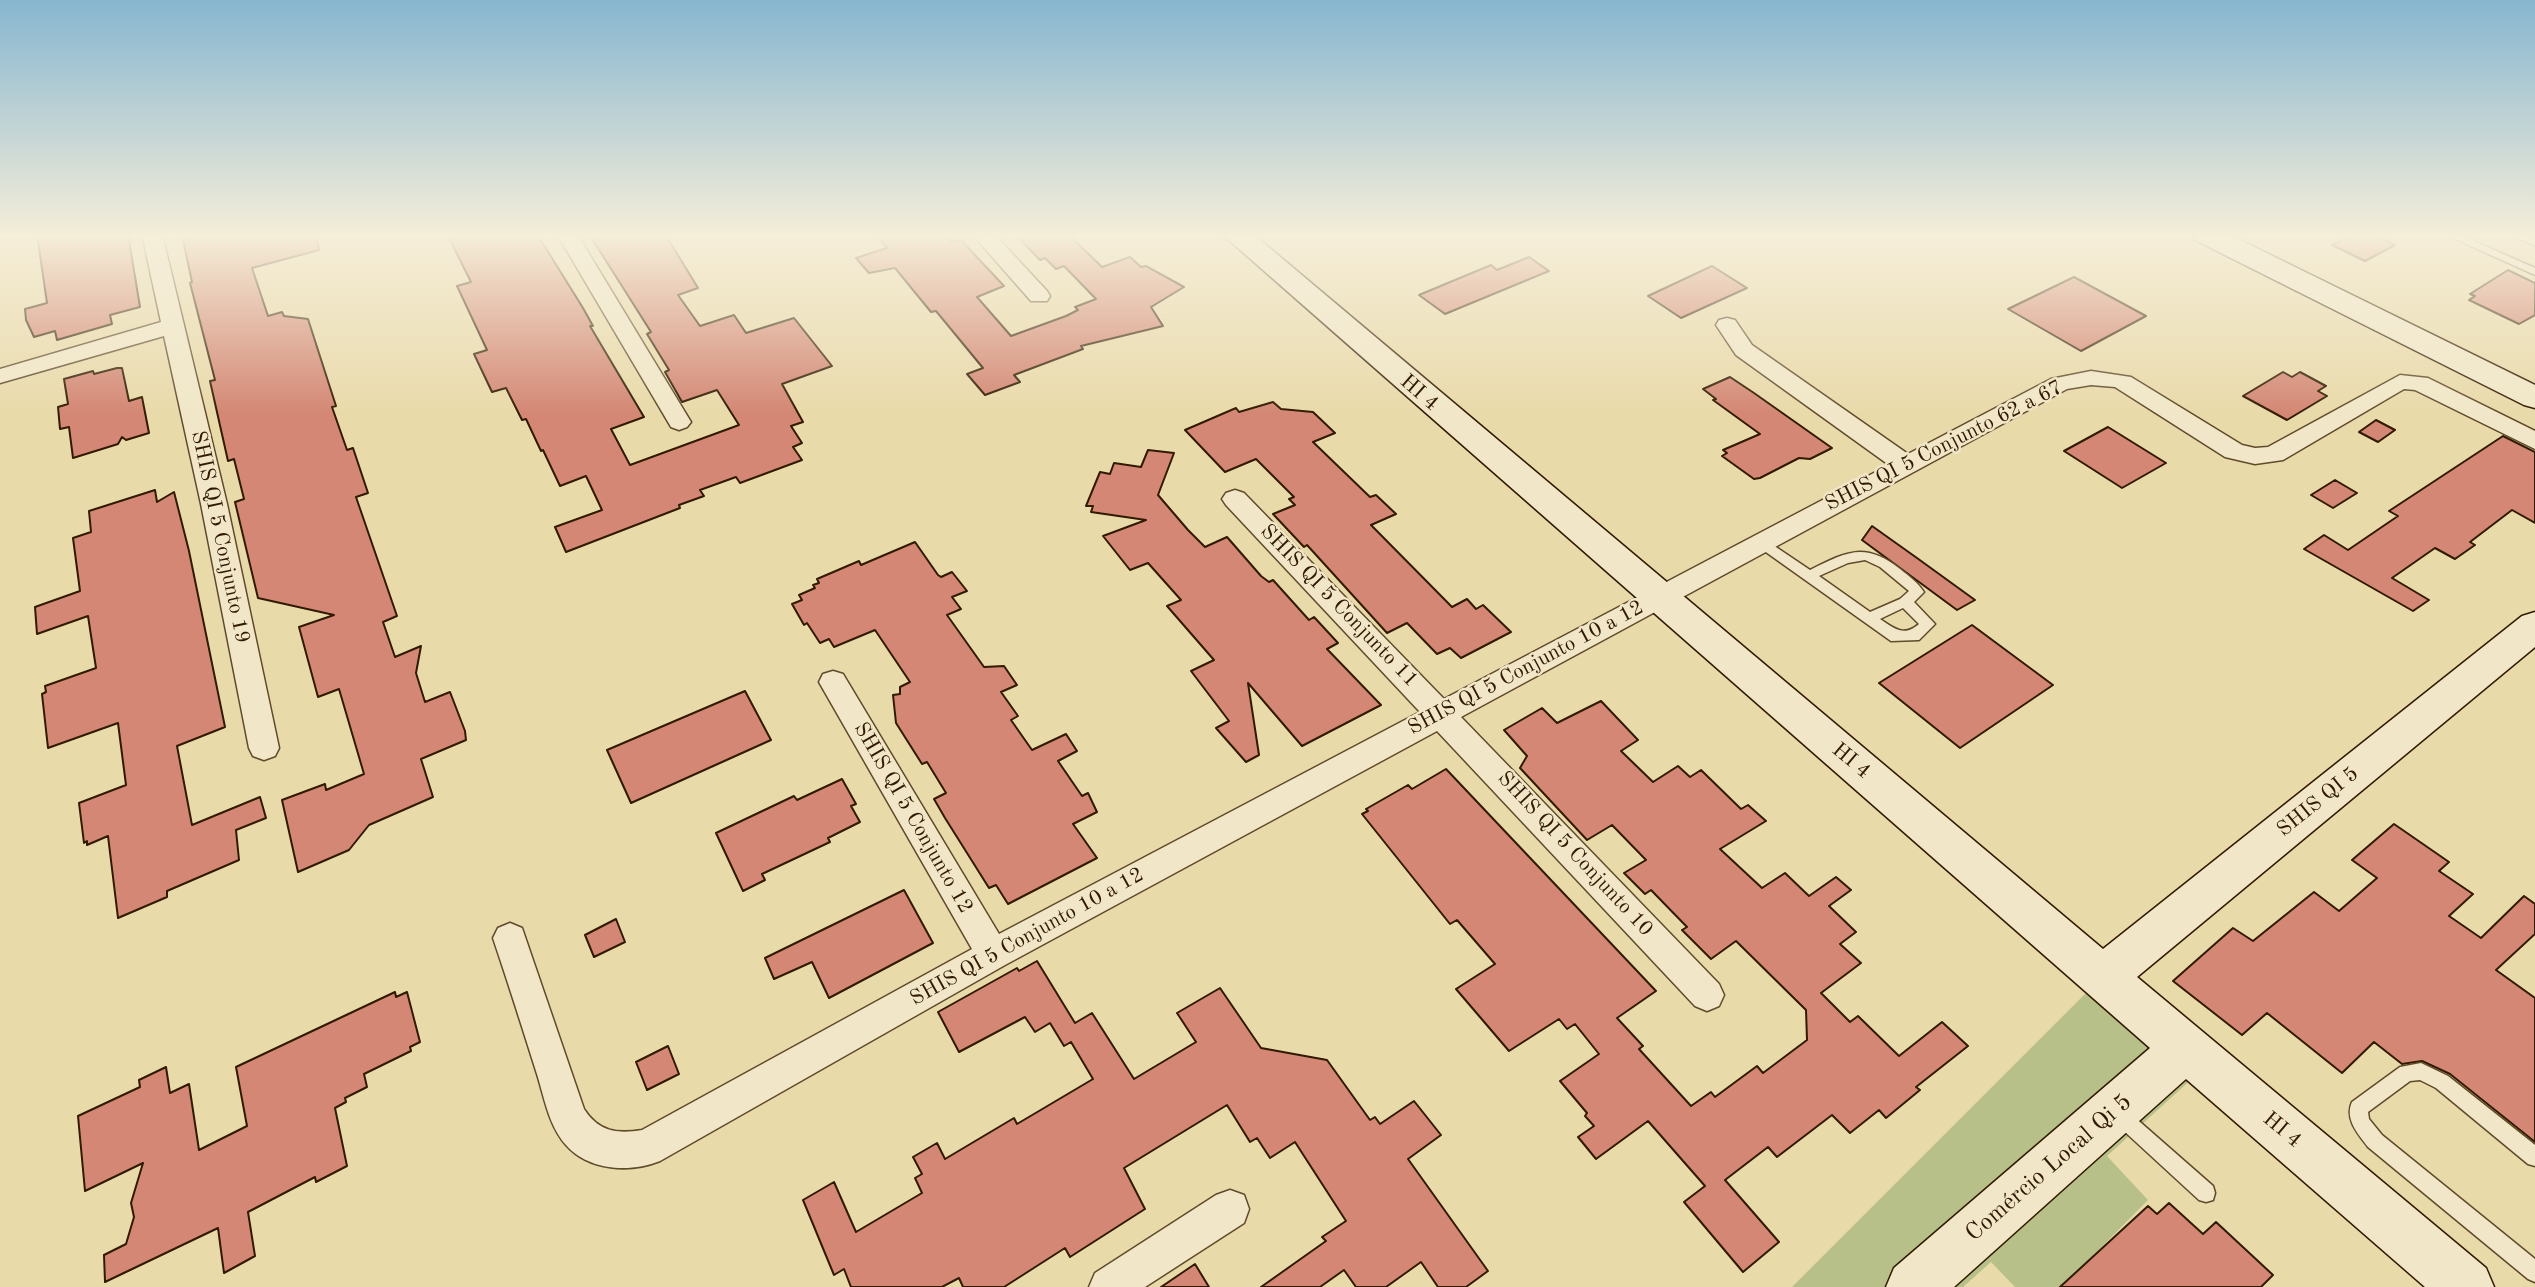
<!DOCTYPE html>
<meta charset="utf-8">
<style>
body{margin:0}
canvas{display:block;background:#e9daaa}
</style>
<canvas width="2535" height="1287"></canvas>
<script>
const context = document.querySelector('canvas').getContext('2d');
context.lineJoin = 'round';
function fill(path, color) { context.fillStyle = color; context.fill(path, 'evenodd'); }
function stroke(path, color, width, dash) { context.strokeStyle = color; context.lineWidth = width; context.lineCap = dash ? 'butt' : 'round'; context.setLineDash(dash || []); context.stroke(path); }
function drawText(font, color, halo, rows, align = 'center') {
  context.font = font + ' "Old Standard TT",serif'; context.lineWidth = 5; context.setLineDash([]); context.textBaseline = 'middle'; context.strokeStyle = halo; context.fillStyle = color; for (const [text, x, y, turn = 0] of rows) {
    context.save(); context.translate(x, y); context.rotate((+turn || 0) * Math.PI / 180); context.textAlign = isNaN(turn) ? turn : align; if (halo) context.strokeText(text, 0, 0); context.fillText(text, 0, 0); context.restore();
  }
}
fill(new Path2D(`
 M2102,977L2206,1066L2107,1156L2148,1200L2062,1287H2015L1991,1262L1963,1287H1792Z`), '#b6c088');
const building = new Path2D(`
 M37,234H128L140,307L110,315L112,324L57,340L55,331L34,337L26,320L25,309L47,303Z
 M189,234H316L319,250L252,268L268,316L282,312L284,316L308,319L336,406L332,407L347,450L353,448L368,493L356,497L397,616L383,622L395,657L421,646L416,673L425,702L450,692L465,731L466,740L421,759L433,797L369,825L349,850L298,872L282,800L325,784L326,790L364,774L339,689L318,697L299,627L334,615L258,598L235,502L244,499L234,459L228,461L210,381L215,380L190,283L192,282L183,240L190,238Z
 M447,234H537L583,308L593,326H590L644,417L611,429L630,465L739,425L717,390L682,402L665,372L669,370L647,334L651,332L589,234H665L698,288L678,295L700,326L734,315L746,333L794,318L832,366L782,384L803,422L791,426L802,443L793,447L802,460L740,483L736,477L700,490L704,496L679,505L680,508L566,552L555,527L602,510L586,476L560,486L543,450L541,451L526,419L522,420L506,388L492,392L474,354L487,350L457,286L471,282Z
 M875,234H945L952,242L960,239L1004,286L977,297L1011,336L1066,316L1078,310L1075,307L1096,299L1064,266L1056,269L1045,258L1040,260L1015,234H1068L1102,267L1130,257L1141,267L1146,266L1184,287L1151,307L1163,326L1081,346L1083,349L1014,375L1020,382L985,395L967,374L983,368L936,311L931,312L895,268L869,273L856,258L887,248Z
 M2353,234H2372L2395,245L2365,261L2332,245Z
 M1529,257L1549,271L1445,314L1419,295L1491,265L1497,270Z
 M1712,266L1747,288L1681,318L1648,296Z
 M2508,270L2535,283V315L2519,324L2469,300L2475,296L2470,294Z
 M2074,277L2146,316L2081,351L2008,309Z
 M117,368H122L129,401L142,397L149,433L126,440L122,437L118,444L73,458L69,427L60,429L58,407L68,404L64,379L93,371L94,374Z
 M2283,372L2292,377L2300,372L2326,386L2318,391L2327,396L2287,420L2243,396Z
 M1730,377L1754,393L1832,448L1810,459L1799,458L1760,478L1754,479L1722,456L1727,453L1723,450L1760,434L1713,400L1716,399L1703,389Z
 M1273,402L1281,409L1313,412L1335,433L1313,442L1370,497L1376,495L1396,514L1371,525L1452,607L1467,599L1476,609L1483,605L1511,632L1461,658L1450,648L1437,654L1407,623L1387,633L1307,545L1304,547L1273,514L1295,505L1289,499L1294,497L1256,459L1225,472L1185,430L1236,408L1239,412Z
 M2376,420L2395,430L2378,442L2359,432Z
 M2108,427L2166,463L2122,488L2064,451Z
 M2503,436L2535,452V523L2512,510L2470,542L2475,545L2455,559L2435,548L2392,578L2429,600L2413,611L2304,549L2324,535L2348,550L2398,516L2389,511Z
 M1148,450L1174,453L1158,495L1188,530L1205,547L1227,537L1261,576L1269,582L1273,580L1309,620L1314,617L1338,643L1327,649L1381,705L1302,746L1248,683L1259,755L1246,762L1216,728L1229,721L1191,671L1214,660L1167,606L1181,600L1148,563L1130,570L1103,536L1146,520L1091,512L1093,506H1086L1100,472L1110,474L1114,463L1141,467Z
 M2335,480L2357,493L2333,508L2311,495Z
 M155,490L157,502L174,492L189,551L225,727L177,746L192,825L260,797L266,818L236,830L239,860L167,891V897L118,918L108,836L87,845V841L84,843L79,803L126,785L118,723L48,748L42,694L46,692L45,686L96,668L88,616L37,634L35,607L80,591L73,538L91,532L89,511Z
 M1872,526L1917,558L1975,600L1957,610L1862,540Z
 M915,542L938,575L941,577L952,572L967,591L952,597L961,609L947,615L984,667L1004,666L1017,685L1001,692L1018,716L1011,720L1032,750L1066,734L1077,751L1058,761L1082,796L1088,793L1097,812L1073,824L1097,858L1008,904L996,885L989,888L945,818L934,799L946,793L927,762L922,764L896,723L893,695L900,694V687L910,682L875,630L834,647L829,639L820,643L807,623L804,625L792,604L802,600L799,595L815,588L813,585L819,583L817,579L859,561L861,565Z
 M1972,625L2053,685L1960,748L1879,683Z
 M745,691L771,740L631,803L607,750Z
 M1601,701L1638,740L1621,751L1653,782L1678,766L1690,777L1701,770L1741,809L1748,805L1766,821L1720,849L1762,888L1785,873L1809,896L1836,877L1851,890L1829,906L1856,932L1840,944L1861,963L1821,993L1850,1022L1858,1016L1899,1056L1942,1022L1968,1046L1916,1087L1920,1090L1886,1118L1879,1110L1850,1133L1832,1115L1777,1157L1768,1147L1725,1180L1779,1242L1743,1272L1684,1202L1705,1186L1648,1121L1596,1159L1578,1137L1594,1126L1585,1116L1587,1113L1560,1081L1599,1054L1575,1024L1567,1029L1559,1019L1509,1051L1456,989L1495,964L1457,920L1450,924L1362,814L1368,811L1366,809L1408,785L1412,789L1446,769L1656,991L1617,1018L1643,1046L1639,1049L1691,1106L1711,1092L1715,1097L1757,1066L1763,1073L1807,1040L1806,1010L1736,941L1711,959L1682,930L1687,927L1651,890L1645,894L1624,873L1646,860L1612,825L1587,840L1520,768L1527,756L1504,730L1542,708L1557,723Z
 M842,779L856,804L851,806L860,822L828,838L830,842L762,874L765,880L743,891L716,833L794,796L797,800Z
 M2394,824L2449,862L2439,871L2473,894L2449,916L2481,938L2524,896L2535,904V934L2496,970L2535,998V1142L2450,1074L2422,1061L2402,1064L2374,1042L2342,1073L2267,1013L2242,1035L2173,981L2233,928L2253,941L2314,892L2339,911L2377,878L2352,860Z
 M904,890L933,943L829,998L812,962L774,979L765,958Z
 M616,919L625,942L594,957L585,935Z
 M1037,961L1075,1023L1092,1013L1134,1079L1196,1042L1177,1013L1220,988L1261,1048L1327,1060L1370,1120L1375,1117L1380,1124L1414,1101L1441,1135L1408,1159L1488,1271L1466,1287H1438L1421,1262L1386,1287H1356L1344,1270L1320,1287H1261L1326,1241L1322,1237L1346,1221L1295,1142L1270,1158L1257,1138L1250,1142L1227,1105L1124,1168L1145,1209L1070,1257L1065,1248L1004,1287H963L959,1278L942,1287H851L844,1269L834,1275L803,1200L834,1182L856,1232L922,1193L915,1178L922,1174L913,1157L937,1143L945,1159L1014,1118L1017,1124L1093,1079L1071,1042L1064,1046L1050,1023L1035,1032L1025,1017L959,1052L938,1012L1017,968L1019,971Z
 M395,992L396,997L407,992L420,1042L410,1047L411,1051L364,1074L367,1087L345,1098L346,1102L335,1108L347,1166L316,1182L315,1177L248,1212L255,1256L224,1273L218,1228L105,1282L104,1255L126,1244L134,1217L131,1203L143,1163L85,1191L78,1116L140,1087L139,1080L166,1067L170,1093L189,1084L199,1150L247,1126L236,1067Z
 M668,1046L679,1074L647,1090L636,1062Z
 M2169,1203L2203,1234L2216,1222L2273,1275L2261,1287H2060L2148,1206L2157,1214Z
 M1195,1264L1209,1287H1161Z`);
fill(building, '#d38774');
stroke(building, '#311a00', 2);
const lane = new Path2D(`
 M2444,234H2458L2535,268V275Z
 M2508,234H2523L2535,239V246Z
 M1761,537L1810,570C1846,552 1865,541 1900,569C1909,576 1918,583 1924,592L1914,602L1935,624L1919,640L1891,641L1756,545L1754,542ZM1865,560L1880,567L1909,591L1900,599L1870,612L1819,576L1848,563ZM1903,608L1919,624C1904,637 1895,629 1880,619Z
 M2421,1063L2448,1076L2535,1145V1166L2528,1164L2436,1088L2420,1080L2410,1081L2368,1112L2369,1119L2382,1135L2535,1259V1282L2528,1279L2368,1147C2359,1135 2344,1119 2352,1102L2400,1067Z
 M2118,1105L2124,1108L2213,1186L2215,1193L2213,1200L2206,1202L2199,1200L2112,1120L2109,1114L2112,1108Z`);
const street = new Path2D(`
 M142,234H162L227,504L279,748L275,756L264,760L253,756L249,748L201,504L164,336L0,383V369L161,322Z
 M557,234H577L691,422L687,427L679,430L671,427Z
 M972,234H994L1047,291L1050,296L1047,301H1031Z
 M1727,318L1735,320L1752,345L1908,454L2051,379L2091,371L2131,377L2242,445L2255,448L2268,447L2400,375L2428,378L2535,431V449L2415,390L2404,389L2283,460L2255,464L2225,457L2115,387L2091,385L2067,389L1461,717L1719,984L1724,995L1719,1006L1707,1011L1695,1006L1437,731L1005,965L660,1161C630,1173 589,1171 566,1145C548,1125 544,1095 536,1071C522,1027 508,982 493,938L498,928L510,923L522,928L584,1109C599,1132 617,1134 642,1130L972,949L819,682L823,674L833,671L843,674L999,934L1420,712L1226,505L1222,499L1226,493L1235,490L1244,493L1444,699L1889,465L1736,355L1716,325L1719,320Z
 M1230,1190L1244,1195L1249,1209L1244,1223L1145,1287H1089L1095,1273L1216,1195Z`);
const secondary = new Path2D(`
 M1222,234H1253L2103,949L2522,616L2535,612V647L2137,977L2486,1268L2494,1287H2425L2186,1079L1954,1287H1886L1894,1268L2150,1048Z
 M2191,234H2228L2535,385V408L2524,405L2195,240Z`);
stroke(lane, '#5f4a2a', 3);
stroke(street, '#5f4a2a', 3);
stroke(secondary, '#311a00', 3);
fill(lane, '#f1e7c8');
fill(street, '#f1e7c8');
fill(secondary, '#f1e7c8');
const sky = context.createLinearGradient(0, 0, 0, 414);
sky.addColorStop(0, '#87b6d0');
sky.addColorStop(0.57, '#f5eed9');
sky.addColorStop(1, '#f5eed900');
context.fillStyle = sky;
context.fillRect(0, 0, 2535, 414);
drawText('21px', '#311a00', '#f1e7c8', [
 ["HI 4",1419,393,41],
 ["SHIS QI 5 Conjunto 62 a 67",1944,446,-27],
 ["SHIS QI 5 Conjunto 19",220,537,78],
 ["SHIS QI 5 Conjunto 11",1339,606,46],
 ["SHIS QI 5 Conjunto 10 a 12",1526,668,-28],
 ["HI 4",1851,761,40],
 ["SHIS QI 5",2318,802,-39],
 ["SHIS QI 5 Conjunto 12",913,818,60],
 ["SHIS QI 5 Conjunto 10",1575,854,47],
 ["SHIS QI 5 Conjunto 10 a 12",1027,937,-29],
 ["HI 4",2282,1130,40]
]);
drawText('24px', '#311a00', '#f1e7c8', [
 ["Comércio Local Qi 5",2049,1168,-41]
]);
</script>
